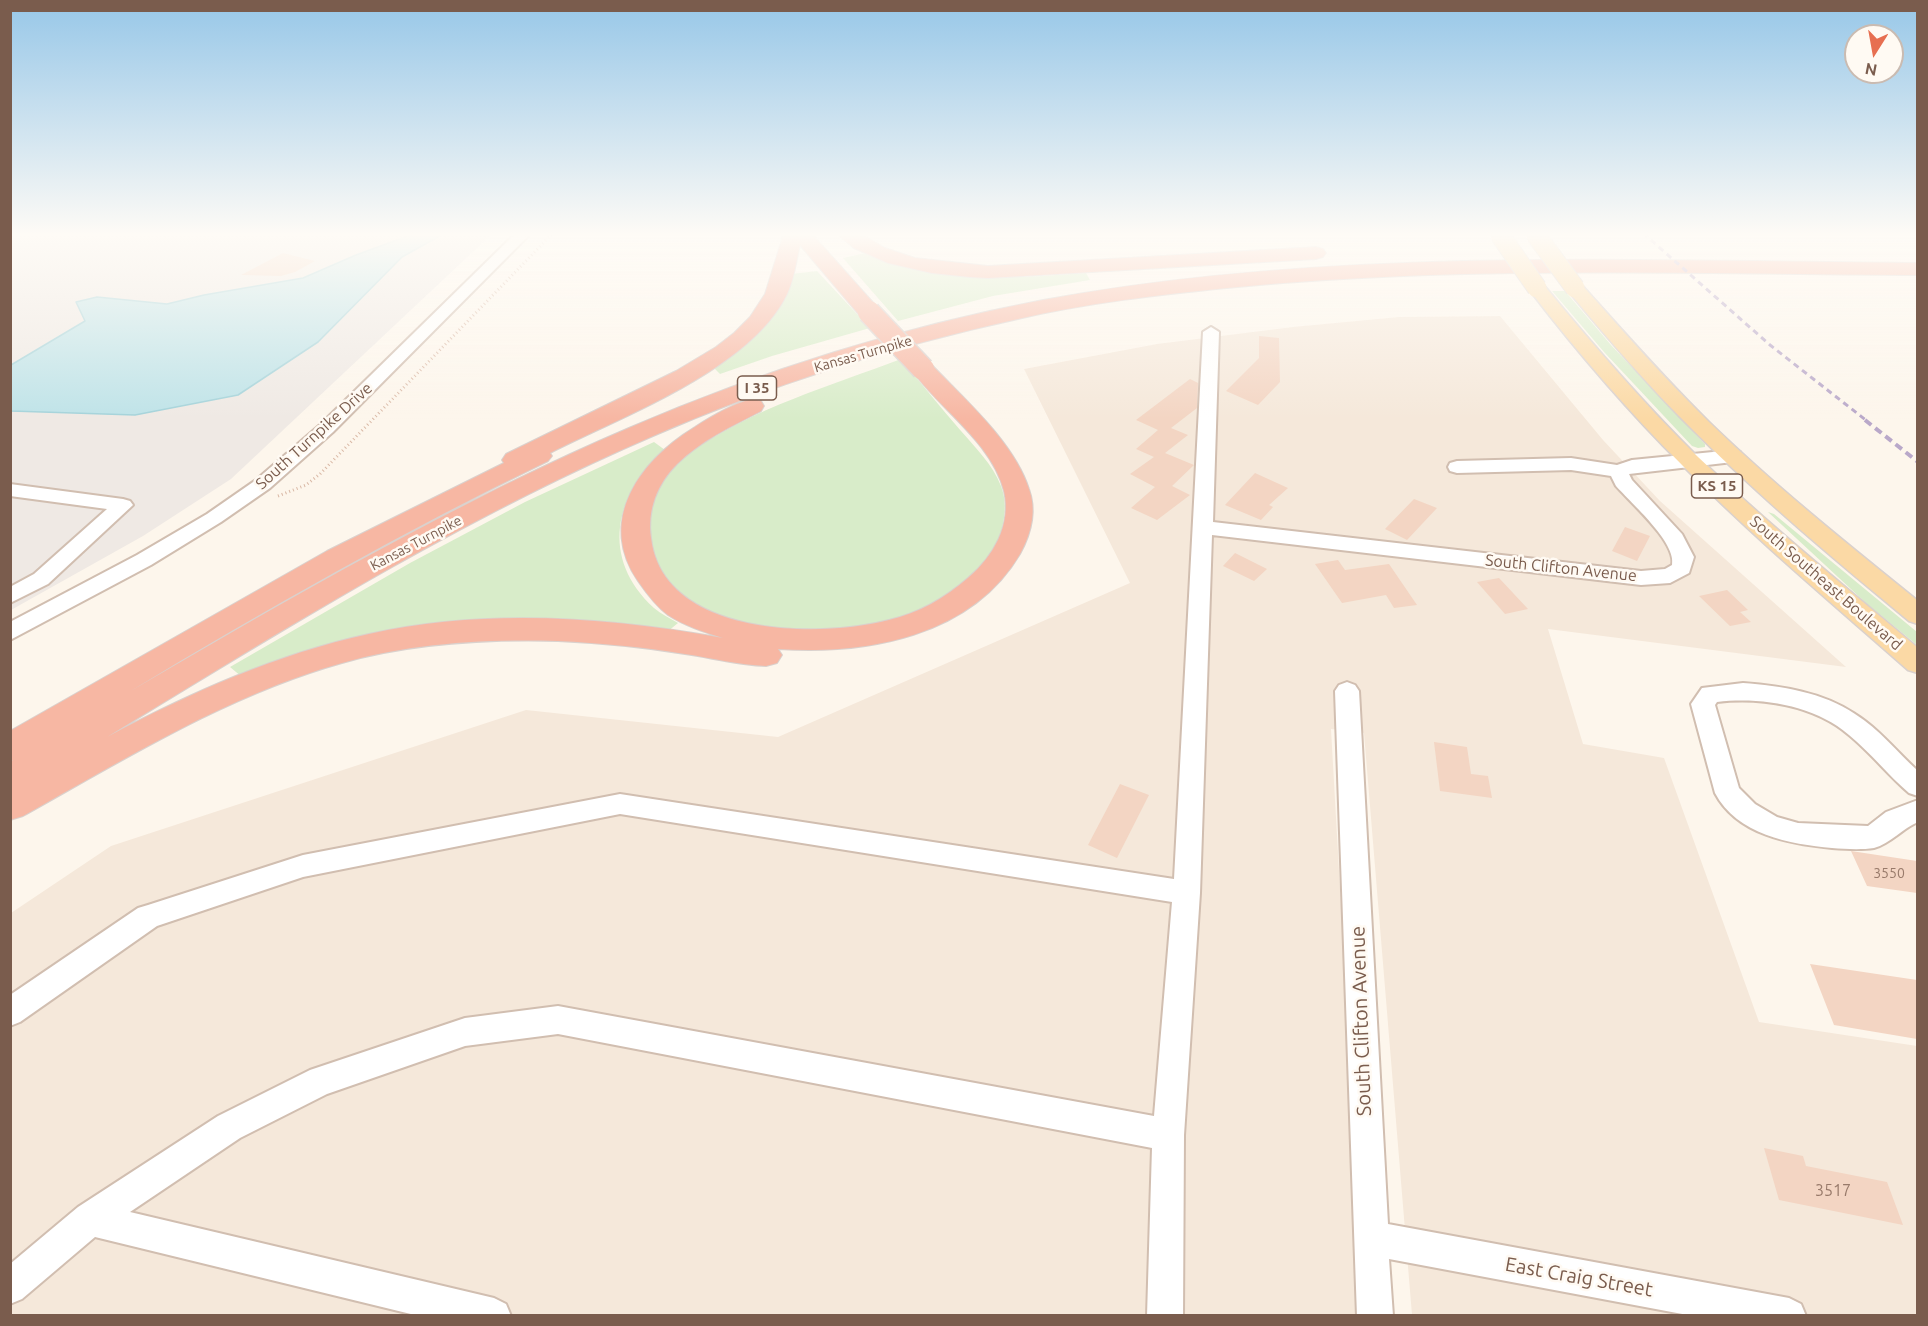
<!DOCTYPE html>
<style>
body{margin:0}
#map{position:relative;width:1928px;height:1326px;overflow:hidden;background:#fdf6ec;font-family:Ubuntu,sans-serif}
canvas{display:block}
.frame{position:absolute;inset:0;border:12px solid #7a5c4d;pointer-events:none}
.north{position:absolute;left:1844px;top:24px;width:60px;height:60px;box-sizing:border-box;background:#fffaf3;border:2px solid #cabbb1;border-radius:50%;rotate:191deg;font-size:16px;font-weight:700;line-height:24px;text-align:center;color:#7a5c4d}
.north::after{content:'';display:block;margin:auto;width:21px;height:27px;background:#e76f51;clip-path:polygon(50% 0,100% 100%,50% 72%,0 100%)}
</style>
<div id="map">
<canvas width="1928" height="1326"></canvas>
<div class="frame"></div>
<div class="north">N</div>
</div>
<script>
const context = document.querySelector('canvas').getContext('2d');
context.lineJoin = 'round';
function fill(path, color) { context.fillStyle = color; context.fill(path, 'evenodd'); }
function stroke(path, color, width, dash) { context.strokeStyle = color; context.lineWidth = width; context.lineCap = dash ? 'butt' : 'round'; context.setLineDash(dash || []); context.stroke(path); }
function drawText(font, color, halo, rows, align = 'center') {
  context.font = font + ' Ubuntu,sans-serif'; context.lineWidth = 5; context.setLineDash([]); context.textBaseline = 'middle'; context.strokeStyle = halo; context.fillStyle = color; for (const [text, x, y, turn = 0] of rows) {
    context.save(); context.translate(x, y); context.rotate((+turn || 0) * Math.PI / 180); context.textAlign = isNaN(turn) ? turn : align; if (halo) context.strokeText(text, 0, 0); context.fillText(text, 0, 0); context.restore();
  }
}
fill(new Path2D(`
 M1500,316L1603,440L1660,501L1846,667L1548,629L1583,744L1664,758L1759,1022L1917,1046V1315H1412L1364,733L1331,729L1364,1315L11,1316V913L111,846L526,710L778,737L1130,583L1024,369L1157,344L1293,327L1399,317Z`), '#f5e8da');
fill(new Path2D(`
 M11,233H493L231,479L143,536L11,610Z`), '#efe9e4');
fill(new Path2D(`
 M865,253C934,285 1012,278 1086,273L1090,280L993,296L898,321L843,258Z
 M817,271L870,328L772,356L720,374L712,366L791,274Z
 M1552,291H1565L1611,345L1705,444V447L1698,448L1692,446L1604,352Z
 M901,359C921,383 940,407 961,431C975,447 993,465 1001,486C1011,512 1000,543 984,564C932,634 809,641 730,621C720,619 709,611 700,606C692,602 680,599 674,593C668,587 652,558 651,550C649,544 649,537 648,530C645,500 667,469 691,452C753,408 830,386 901,359Z
 M654,442L665,450C614,495 600,558 654,608C661,614 670,618 678,623L667,632L526,622L242,677L230,667L410,563L525,502Z
 M1768,512L1774,514L1917,632V645L1867,604Z`), '#d8ecc9');
const water = new Path2D(`
 M416,233H445L402,257L318,342L238,395L135,415L11,411V365L85,321L76,302L97,297L167,304L204,295L303,278L356,255Z`);
fill(water, '#bfe3e8');
stroke(water, '#a5d3da', 1.5);
fill(new Path2D(`
 M283,253L315,261L295,272L281,276L241,275Z
 M1259,336L1279,338L1280,382L1258,405L1226,391L1259,358Z
 M1190,379L1198,383L1197,408L1171,428L1188,435L1165,453L1194,465L1172,486L1190,495L1157,520L1131,508L1155,487L1130,474L1154,457L1136,449L1158,430L1136,420Z
 M1255,473L1288,488L1269,505L1273,507L1261,520L1225,505Z
 M1414,499L1437,508L1407,540L1385,529Z
 M1625,527L1650,536L1637,561L1612,551Z
 M1235,553L1267,569L1254,581L1223,566Z
 M1338,560L1345,570L1389,564L1417,605L1394,608L1386,595L1342,603L1315,564Z
 M1499,578L1528,609L1505,614L1477,582Z
 M1727,590L1748,610L1740,612L1751,622L1730,626L1699,596Z
 M1434,742L1467,747L1471,774L1488,776L1492,798L1440,791Z
 M1120,784L1149,795L1117,858L1088,845Z
 M1851,851L1917,861V893L1867,886Z
 M1810,964L1917,980V1039L1834,1025Z
 M1764,1148L1803,1156L1806,1166L1887,1182L1903,1225L1779,1200Z`), '#f3d5c3');
const minor = new Path2D(`
 M516,233H531L333,432L270,488L221,522L151,565L10,640V622L137,555L207,514L256,480L321,424Z
 M1211,327L1219,332L1213,522L1641,571L1665,569L1672,565C1677,543 1631,503 1616,486L1611,476L1571,470L1457,473L1450,471L1448,467L1450,463L1457,461L1571,458L1617,465L1632,460L1733,450L1740,452L1742,456L1740,460L1733,462L1629,474L1632,480L1682,534L1694,557L1689,573L1670,583L1641,585L1212,535L1200,893L1184,1135L1183,1316H1147L1152,1148L558,1034L465,1046L327,1094L240,1138L130,1212L494,1298L506,1304L511,1316H419L95,1237L22,1299L10,1304V1264L78,1207L218,1116L310,1070L465,1018L558,1006L1154,1116L1172,902L620,814L303,877L157,926L20,1022L10,1026V995L138,908L148,905L303,855L620,794L1174,879L1203,332Z
 M10,484L123,499L130,501L133,505L48,584L10,603V587L34,574L107,509L10,496Z
 M1347,682L1355,685L1359,691L1388,1224L1789,1298L1801,1304L1806,1316H1693L1389,1259L1393,1316H1357L1335,691L1339,685Z
 M1743,683C1781,686 1823,692 1855,714C1879,729 1897,752 1918,771V796L1909,793C1888,775 1871,753 1849,735C1814,705 1761,697 1717,702L1715,705L1739,788L1755,804L1777,817L1798,823L1868,826L1886,812L1918,800V822C1903,828 1890,844 1874,848C1861,850 1845,849 1832,848C1790,844 1737,835 1715,793L1691,704L1702,688Z`);
const major = new Path2D(`
 M1537,283L1543,284C1592,344 1643,403 1698,457C1768,524 1843,585 1918,648V673L1908,670C1832,603 1754,538 1683,466C1628,411 1578,353 1531,292L1528,288L1531,284Z
 M1575,283L1581,284C1623,331 1664,378 1709,422C1775,486 1846,543 1918,601V624L1909,621C1835,560 1762,499 1694,431C1649,387 1609,340 1569,292L1566,288L1569,284Z`);
const highway = new Path2D(`
 M784,233H811L877,307L880,312L877,317L869,319L861,317L800,245C796,262 794,279 787,294C750,370 622,416 550,453L552,456L548,461C404,531 266,609 129,692C292,597 456,502 629,428C761,371 902,327 1043,300C1331,247 1626,261 1918,263V275C1687,274 1456,265 1227,288C1157,295 1087,303 1018,319C894,346 770,385 653,436C462,518 284,629 107,737C190,693 277,654 369,634C484,608 608,617 723,638C704,632 685,626 668,615C656,606 647,594 638,581C596,519 641,460 695,427C712,416 732,404 752,399L761,401L764,406L761,411C732,426 700,441 677,464C657,484 647,510 651,538C662,636 817,639 889,620C919,613 945,598 968,578C993,557 1012,525 1004,491C991,441 939,409 911,369L915,364L923,362L931,364C964,399 1014,442 1029,489C1037,511 1031,534 1020,554C971,637 866,655 778,649L782,655L777,663L766,666C739,665 712,658 685,654C643,647 601,643 558,641C485,639 412,643 342,663C228,695 125,759 23,816L10,820V762L13,760L10,761V731L327,551L504,463L502,460L506,454L676,371L716,347L734,333L750,317L765,294Z
 M836,233H859L885,248L915,258L988,266L1316,247L1323,249L1326,253L1323,257L1316,259L988,278L970,277L932,273L888,263L854,248Z`);
stroke(minor, '#d1beb0', 4);
stroke(major, '#dad1cd', 3);
stroke(highway, '#dad1cd', 2);
stroke(new Path2D(`
 M278,496L306,485L320,474L553,233`), '#d9b8a5', 3, [1, 3]);
fill(minor, '#fff');
fill(major, '#fbd9a5');
fill(highway, '#f7b7a3');
stroke(new Path2D(`
 M1643,233L1770,345L1867,421`), '#b9a8c9', 3, [6, 4.5]);
stroke(new Path2D(`
 M1865,420L1918,462`), '#b9a8c9', 4, [8, 5]);
const majorBridge = new Path2D(`
 M1500,235L1537,288
 M1536,235L1575,288`);
const highwayBridge = new Path2D(`
 M869,312L923,369`);
stroke(majorBridge, '#dad1cd', 21, []);
stroke(highwayBridge, '#dad1cd', 25, []);
stroke(majorBridge, '#fbd9a5', 19);
stroke(highwayBridge, '#f7b7a3', 22);
const sky = context.createLinearGradient(0, 0, 0, 419);
sky.addColorStop(0, '#97c7e8');
sky.addColorStop(0.56, '#fefbf6');
sky.addColorStop(1, '#fefbf600');
context.fillStyle = sky;
context.fillRect(0, 0, 1928, 419);
drawText('14px', '#7a5c4d', '#fffaf3', [
 ["Kansas Turnpike",863,354,-16],
 ["Kansas Turnpike",416,543,-28]
]);
drawText('14px', '#987a6a', null, [
 ["3550",1889,873]
]);
for (const [x, y, w] of [
 [757,388,39],
 [1717,486,51]
]) { const box = new Path2D(); box.roundRect(x - w / 2, y - 12, w, 24, 4.5); context.fillStyle = '#fffaf3'; context.fill(box); stroke(box, '#7a5c4d', 1.5); }
drawText('bold 15px', '#7a5c4d', null, [
 ["I 35",757,388],
 ["KS 15",1717,486]
]);
drawText('16px', '#7a5c4d', '#fffaf3', [
 ["South Turnpike Drive",314,436,-42],
 ["South Clifton Avenue",1561,568,6],
 ["South Southeast Boulevard",1826,583,41]
]);
drawText('16px', '#987a6a', null, [
 ["3517",1833,1191]
]);
drawText('20px', '#7a5c4d', '#fffaf3', [
 ["South Clifton Avenue",1361,1021,-92],
 ["East Craig Street",1579,1277,10]
]);
</script>
